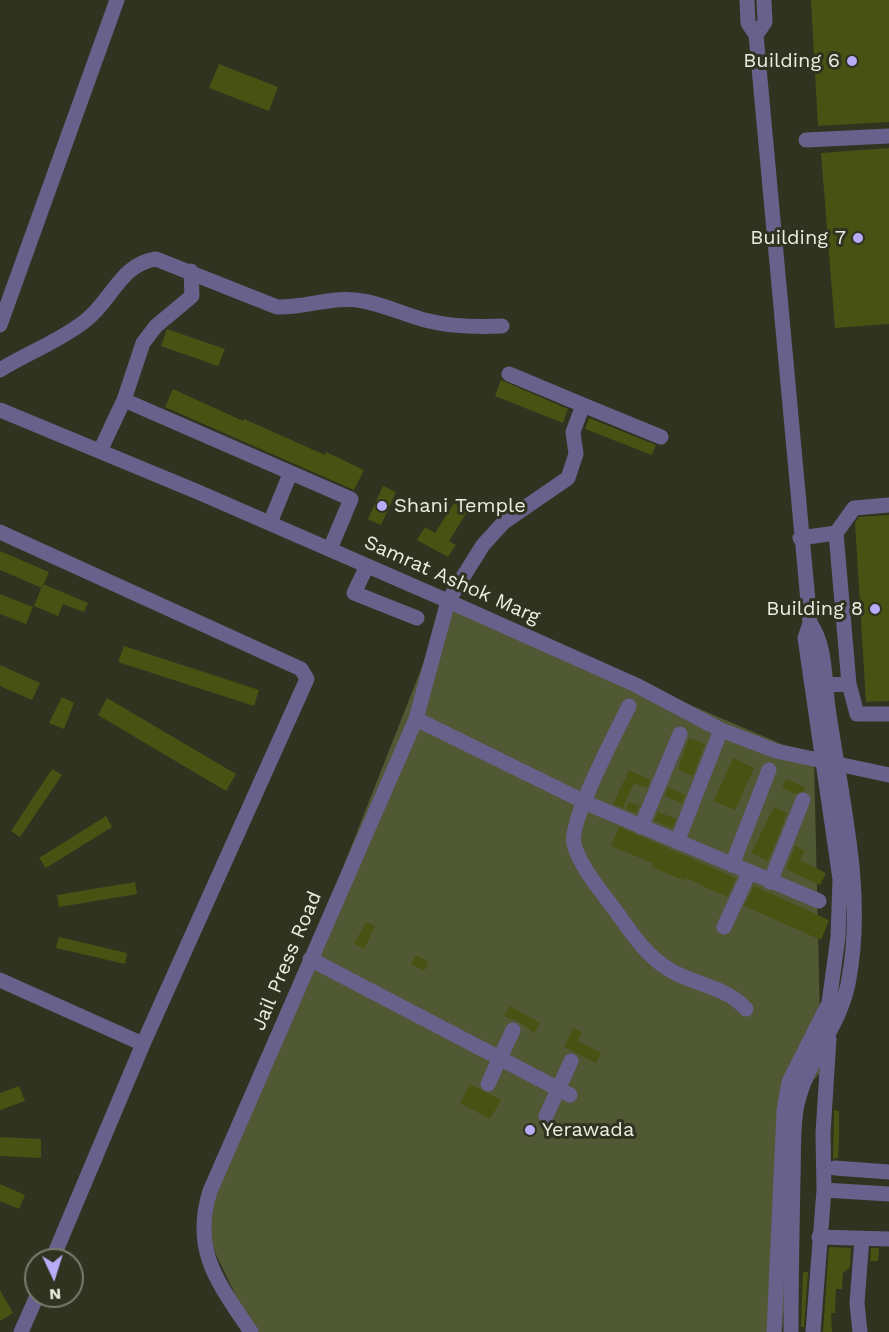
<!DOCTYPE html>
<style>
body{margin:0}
#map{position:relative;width:889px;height:1332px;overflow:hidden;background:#2f331f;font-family:"Work Sans",sans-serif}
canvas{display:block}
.north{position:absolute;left:24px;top:1248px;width:60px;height:60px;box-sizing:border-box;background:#2f331f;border:2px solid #7a7d6d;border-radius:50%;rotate:176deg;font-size:16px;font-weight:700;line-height:24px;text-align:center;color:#eaede1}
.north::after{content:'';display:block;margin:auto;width:21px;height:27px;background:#b8abf7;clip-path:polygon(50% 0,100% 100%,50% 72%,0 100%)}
</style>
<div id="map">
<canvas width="889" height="1332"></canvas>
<div class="north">N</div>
</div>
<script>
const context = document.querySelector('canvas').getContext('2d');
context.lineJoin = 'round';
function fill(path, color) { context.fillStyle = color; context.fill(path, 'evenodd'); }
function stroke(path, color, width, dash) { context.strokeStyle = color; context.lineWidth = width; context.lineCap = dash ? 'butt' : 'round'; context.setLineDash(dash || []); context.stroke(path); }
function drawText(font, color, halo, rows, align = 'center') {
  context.font = font + ' "Work Sans",sans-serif'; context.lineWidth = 6; context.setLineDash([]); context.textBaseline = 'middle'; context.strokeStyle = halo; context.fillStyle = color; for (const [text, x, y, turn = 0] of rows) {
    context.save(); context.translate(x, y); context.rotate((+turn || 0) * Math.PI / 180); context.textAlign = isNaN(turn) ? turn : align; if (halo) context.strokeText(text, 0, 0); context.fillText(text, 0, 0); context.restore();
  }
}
fill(new Path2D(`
 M448,601L814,758L821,1062L820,1073L808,1086L795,1084L788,1263L782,1332H253L202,1225Z`), '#505834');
fill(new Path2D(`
 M811,0H889V122L818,126Z
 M219,64L278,87L269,111L209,88Z
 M889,148V324L835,328L821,153Z
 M167,329L225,349L218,366L161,346Z
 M501,380L568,409L563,423L495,396Z
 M173,389L243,421L244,419L325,455L326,452L364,470L354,490L165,407Z
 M589,418L656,445L652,455L585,429Z
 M383,486L396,492L381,525L368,519Z
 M454,503L467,512L449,541L456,545L448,557L417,540L425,527L435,533Z
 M889,515V701L866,702L855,523L859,517Z
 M0,551L49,572L42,588L0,570Z
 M43,584L88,603L84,612L63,604L58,616L34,606Z
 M0,594L33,607L26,624L0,614Z
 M124,646L259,690L254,706L118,662Z
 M0,665L40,683L32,700L0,686Z
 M62,697L74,703L64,729L49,723Z
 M107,698L236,774L226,791L98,715Z
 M689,738L705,744L693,776L678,770Z
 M733,758L754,768L735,810L714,801Z
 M52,769L62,775L20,837L11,831Z
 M629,770L650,780L647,788L634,783L623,808L613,804Z
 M786,779L805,787L804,791L796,794L782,788Z
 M668,787L685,795L682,803L665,796Z
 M629,802L639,806L636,813L626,809Z
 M774,807L787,813L768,861L751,853Z
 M658,812L676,819L672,828L654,821Z
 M106,816L112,827L46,868L39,858Z
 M619,827L736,878L727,897L686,878L685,881L652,867L653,863L611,846Z
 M795,846L805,851L800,860L826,873L820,885L786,869Z
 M135,882L137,894L59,907L57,895Z
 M754,886L829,920L821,940L744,906Z
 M366,922L375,926L364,949L354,944Z
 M59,937L127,953L125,964L56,948Z
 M416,955L429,962L424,971L411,964Z
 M510,1006L540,1023L534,1033L518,1021L504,1016Z
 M573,1028L582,1032L578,1041L601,1053L596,1063L564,1047Z
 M470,1084L501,1100L490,1119L460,1103Z
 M19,1086L25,1101L0,1110V1093Z
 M834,1110L839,1111V1138L838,1158L833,1159Z
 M0,1137L41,1139V1158L0,1156Z
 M0,1184L25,1195L19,1209L0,1201Z
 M829,1247L851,1248L850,1267L843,1273L842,1289H836L835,1313H831L832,1332H823Z
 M871,1248H879L878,1261H870Z
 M803,1272H808L804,1327H801Z
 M0,1290L13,1313L0,1321Z`), '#485313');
stroke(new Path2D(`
 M747,0L748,23L756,35L810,623L805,638L840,879L838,937L829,1003L789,1082L784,1111L774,1332
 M756,35L765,22L764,0
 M806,140L889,136
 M0,325L117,0
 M0,370C27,353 60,341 85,321C112,301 120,264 156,259L277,307C307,308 334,295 363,301C386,305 407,316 429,321C453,327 478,327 502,326
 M124,400L143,343L156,326L192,296L191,271
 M583,405L661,437
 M0,410L198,492L448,601L636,685L721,730L776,751L889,775
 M100,451L124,400L351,499L330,549
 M270,523L290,474
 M0,532L301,669L307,679L143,1044L52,1260
 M800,538L836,533
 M367,566L354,593L417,618
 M849,684L857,714H889
 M824,685L849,684L836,533L854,508L889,505
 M629,706C617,731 568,822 574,844C580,867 601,891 615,910C631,932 645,955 670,970C694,985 726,986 746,1009
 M416,719L591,805L819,901
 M641,827L680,734
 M677,842L721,730
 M732,865L769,770
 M770,882L803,800
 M724,927L749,873
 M310,959L570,1095
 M0,980L143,1044
 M488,1084L513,1030
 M546,1116L571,1061
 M835,1168L889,1172
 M824,1190L889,1194
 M819,1237L889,1239
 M21,1332L37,1296
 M251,1332C219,1284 191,1251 210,1191L416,719L448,601L483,545L504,522L568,478L576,454L573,432L583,405L509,374
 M791,1332C791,1280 792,1229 793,1178C794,1154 792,1128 797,1105C806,1062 839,1028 848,984C866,894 842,804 829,714C824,685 827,646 810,623
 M813,1332L824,1190L823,1133L829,1039
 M860,1332L857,1303L862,1238`), '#68618b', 15);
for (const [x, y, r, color] of [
 [852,61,6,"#b8abf7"],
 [858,238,6,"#b8abf7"],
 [382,506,6,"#b8abf7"],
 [875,609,6,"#b8abf7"],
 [530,1130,6,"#b8abf7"]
]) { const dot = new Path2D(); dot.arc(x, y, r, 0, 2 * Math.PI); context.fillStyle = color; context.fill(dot); stroke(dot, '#2f331f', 2); }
drawText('20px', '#eaede1', '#2f331f', [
 ["Building 6",840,61],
 ["Building 7",846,238],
 ["Shani Temple",394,506,"left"],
 ["Building 8",863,609],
 ["Yerawada",542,1130,"left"]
], 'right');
drawText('20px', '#eaede1', '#2f331f', [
 ["Samrat Ashok Marg",452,580,24],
 ["Jail Press Road",287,961,-67]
]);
</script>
